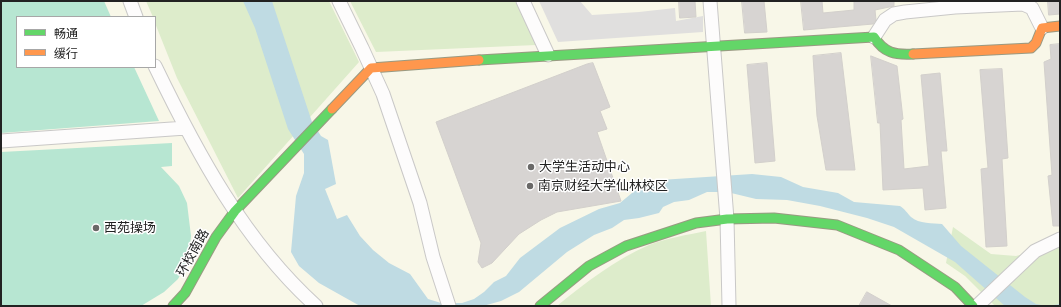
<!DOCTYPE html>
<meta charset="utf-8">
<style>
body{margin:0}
#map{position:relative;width:1061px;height:307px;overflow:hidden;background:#f0eeeb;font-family:Cabin,"Noto Sans SC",sans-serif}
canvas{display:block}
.frame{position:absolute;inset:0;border:2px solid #222;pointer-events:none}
.legend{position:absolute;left:16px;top:16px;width:140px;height:52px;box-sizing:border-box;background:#fff;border:1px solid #a7a7a7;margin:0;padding:5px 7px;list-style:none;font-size:12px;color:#222}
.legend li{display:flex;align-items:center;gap:8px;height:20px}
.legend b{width:20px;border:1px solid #a7a7a7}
</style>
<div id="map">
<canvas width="1061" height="307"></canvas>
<div class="frame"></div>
<ul class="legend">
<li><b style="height:5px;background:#63d668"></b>畅通</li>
<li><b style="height:5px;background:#ff974d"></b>缓行</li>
</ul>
</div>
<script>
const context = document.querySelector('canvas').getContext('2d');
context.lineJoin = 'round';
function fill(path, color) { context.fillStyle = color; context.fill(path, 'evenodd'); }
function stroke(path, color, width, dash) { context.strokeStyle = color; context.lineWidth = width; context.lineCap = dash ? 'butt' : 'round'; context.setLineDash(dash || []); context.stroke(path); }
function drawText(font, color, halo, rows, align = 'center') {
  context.font = font + ' Cabin,"Noto Sans SC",sans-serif'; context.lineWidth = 3; context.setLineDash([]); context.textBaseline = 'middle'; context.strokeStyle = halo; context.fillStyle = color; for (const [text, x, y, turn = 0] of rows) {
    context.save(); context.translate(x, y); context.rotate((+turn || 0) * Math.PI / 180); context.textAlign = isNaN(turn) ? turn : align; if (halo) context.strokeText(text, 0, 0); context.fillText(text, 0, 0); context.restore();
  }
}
fill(new Path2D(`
 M1,1H1060V306H1ZM17,17H155V67H17Z`), '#f8f7e8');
fill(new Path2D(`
 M146,1H329L359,62L238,198L177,78L155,23V17H153Z
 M350,1H515L536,45L376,52Z
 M953,227L991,254L1016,256L1060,244V306H995L965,276L946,263Z
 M706,231L711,306H557C585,283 616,259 649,245C667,238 687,235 706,231Z`), '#ddeccb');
fill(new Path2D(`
 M1,1H104L111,17H17V67H134L159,121L1,133Z
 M172,143V166L161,167L179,186L187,203L191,236L189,253L185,266L178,279L164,292L141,306H1V152Z`), '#b7e6d2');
fill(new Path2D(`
 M539,1H580L592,15L639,12L675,8L676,21L703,16V32L558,42Z`), '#e0dfde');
fill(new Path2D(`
 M243,1H272L312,122L321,136L328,140L336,184L325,189L337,219L347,215L360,236L373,250L389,263L410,274L428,299L441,303H462L474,299L484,292L494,282L506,276L520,258L560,228L599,209L620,203L638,188L660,180L752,174L781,177L803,187L838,193L854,202L900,206C905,209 907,213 911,217C919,224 933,223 942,224L961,246L1025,297L1036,304L1047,306L1060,304V306H1005L955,262L894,227L867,218L820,206L787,200L756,199L727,192H707L689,200L674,202L663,207L659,213L639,218L624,220L612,228L594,235L567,252L519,292L501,301L483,306H360L319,283L299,266L291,252L296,196L304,173V154L288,129L255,28Z`), '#bfdbe3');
const building = new Path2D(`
 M679,1H695L696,17L680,18Z
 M742,1H764L767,32L745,33Z
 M801,1H822L823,13L854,10V1H894V6L875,10L876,20L873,24L804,30Z
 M1048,1H1060V14L1049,15Z
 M1060,44V226H1053L1048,176L1052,175L1044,62L1051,59L1050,45Z
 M841,53L855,170H826L817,116L813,56Z
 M871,56L897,66L903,119L901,120L904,169L929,166L921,75L940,73L947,151H941L946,208L925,210L923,188L883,190L880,123H878Z
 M593,63L610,107L600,111L607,129L597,132L621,201L557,212L541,220L519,234L492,263L482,268L478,262L481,243L436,122L587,64Z
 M767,63L775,161L755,163L747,65Z
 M1002,69L1008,158L1002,159L1007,246L986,247L981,169L988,168L980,70Z
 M867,292L892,306H859Z`);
fill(building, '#d7d4d2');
stroke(building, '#d3d0cc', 1);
const street = new Path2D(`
 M130,1L136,17
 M339,1L362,48L383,94L420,203L433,257L449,306
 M523,1L548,55
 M710,1L727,219L729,306
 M874,37L885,20L894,14L905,12L955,7L1023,4L1032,8L1042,28
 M155,66C197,153 244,241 316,306
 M1,141L186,128
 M977,306L1035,251L1060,239`);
const fast = new Path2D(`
 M479,60L874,37C884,53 895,55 913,54
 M173,306L185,293L216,237L235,211L332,109
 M540,306L589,266L626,246L696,223L727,219L774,218L837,225L899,250L955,287L973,306`);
const slow = new Path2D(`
 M913,54L1031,48L1036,43L1042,28L1060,26
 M332,109L371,68L479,60`);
stroke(street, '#c9c8c7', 15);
stroke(fast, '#999a82', 11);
stroke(slow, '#999a82', 11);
stroke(street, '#fdfcfc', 13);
stroke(fast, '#63d668', 9);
stroke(slow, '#ff974d', 9);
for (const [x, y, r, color] of [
 [531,167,4,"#6a6968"],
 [530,186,4,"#6a6968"],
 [96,228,4,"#6a6968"]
]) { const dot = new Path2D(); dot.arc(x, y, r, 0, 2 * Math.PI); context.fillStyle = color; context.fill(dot); stroke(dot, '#fff', 1.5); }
drawText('13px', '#222', '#fff', [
 ["大学生活动中心",539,167],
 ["南京财经大学仙林校区",538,186],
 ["西苑操场",104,228]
], 'left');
drawText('13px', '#222', '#fff', [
 ["环校南路",193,253,-61]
]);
</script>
